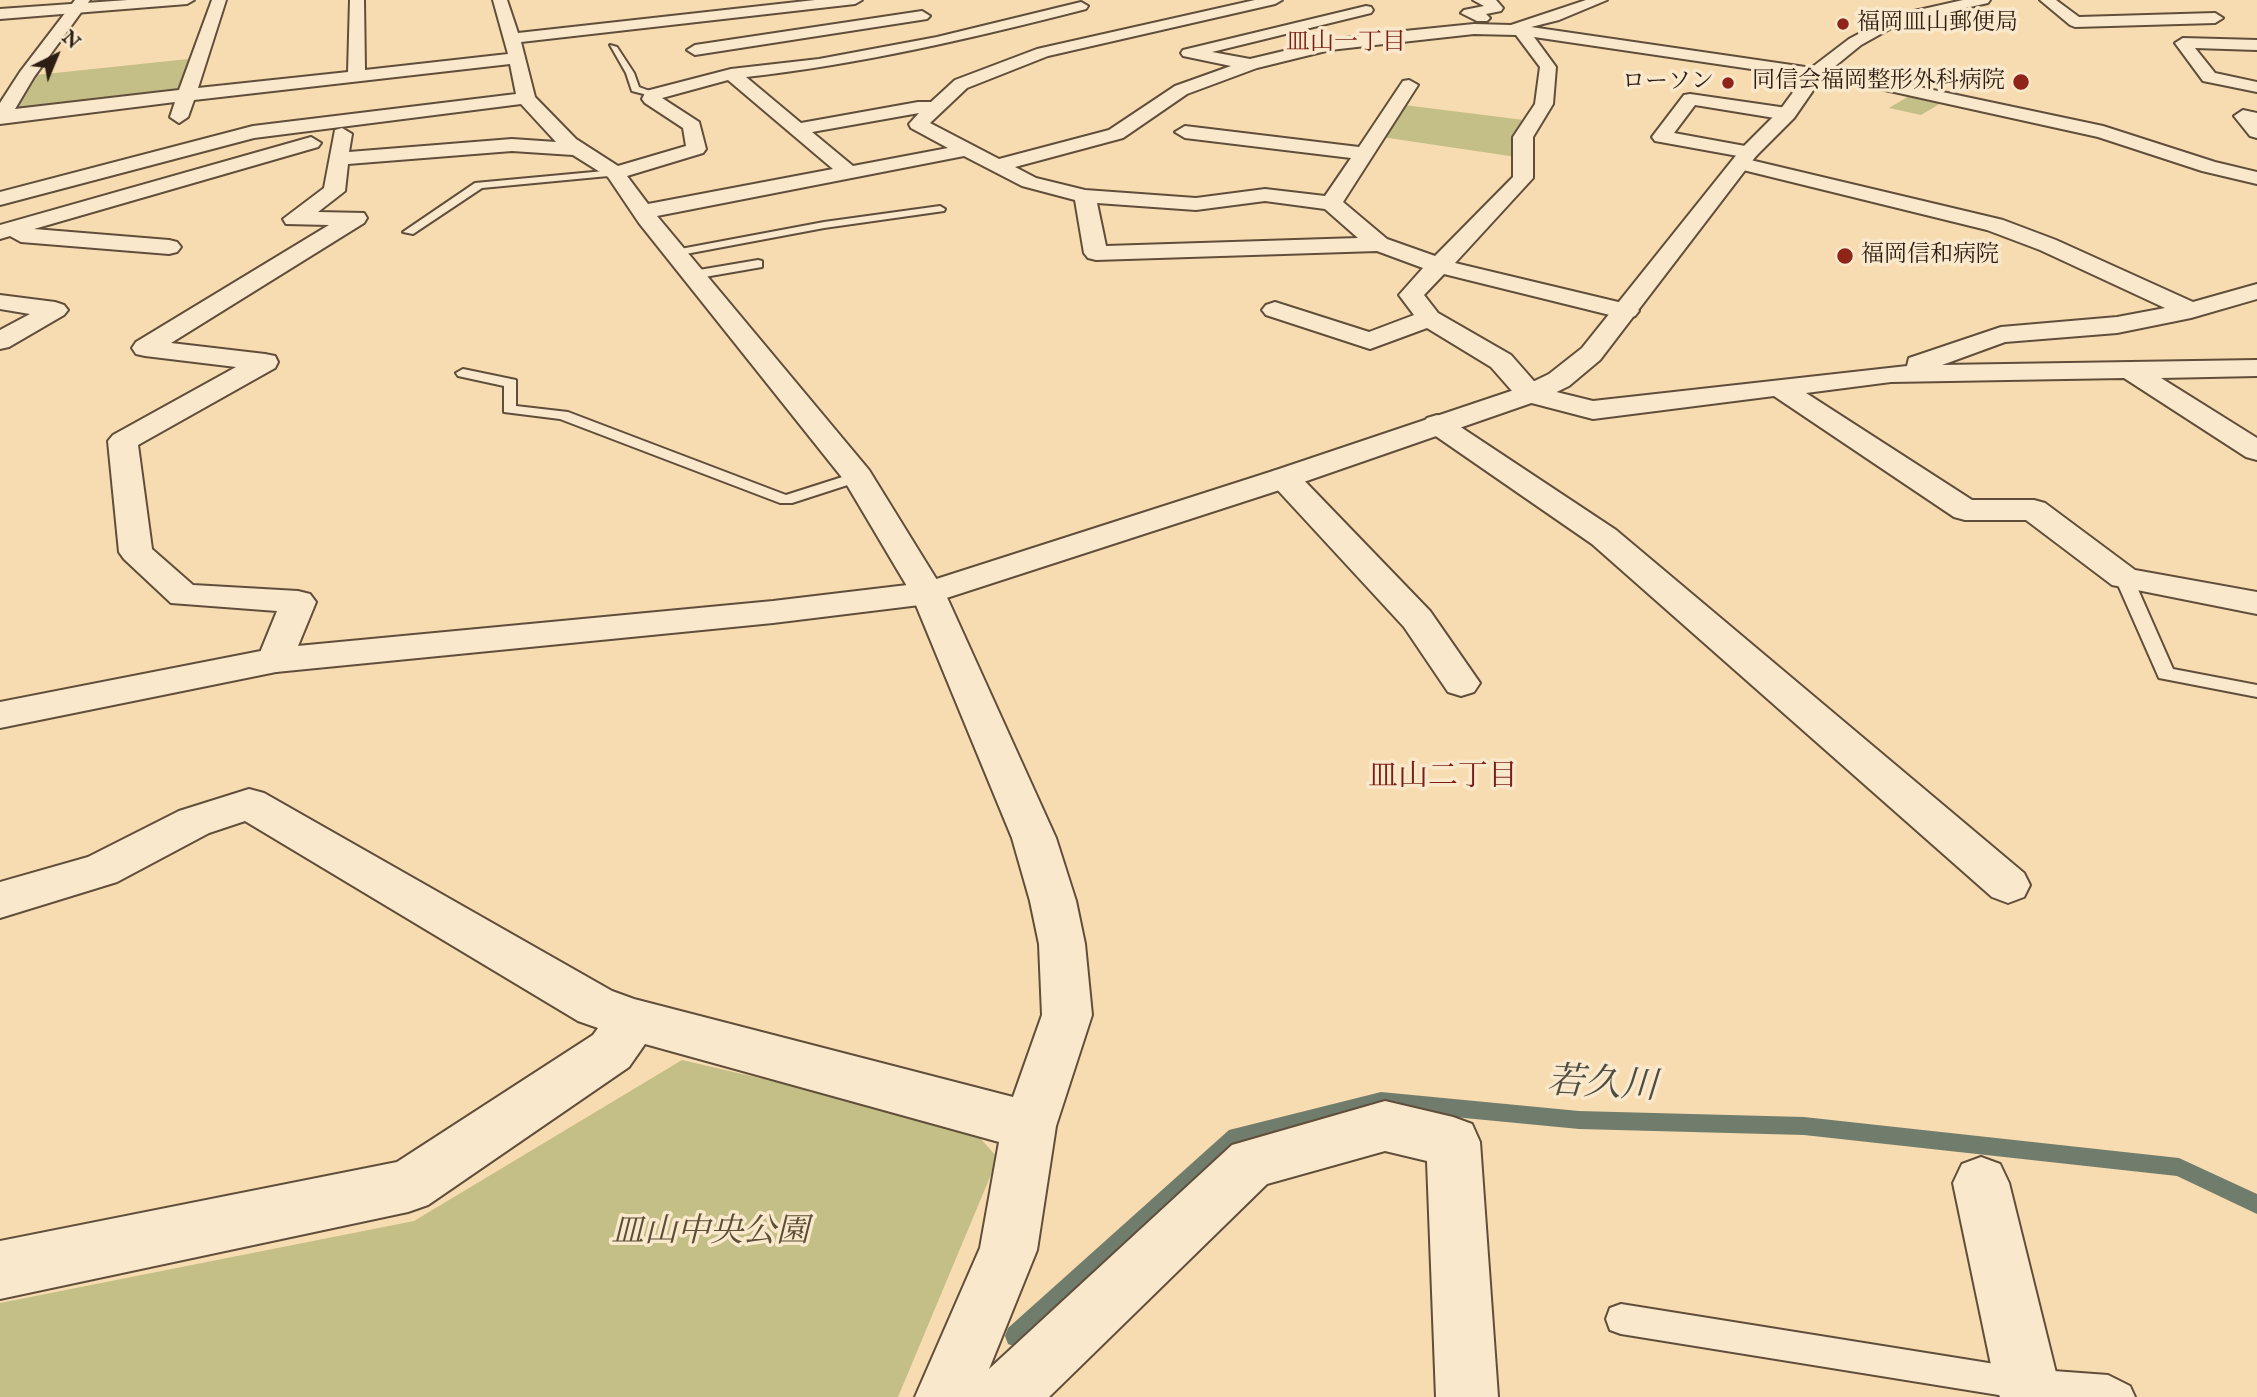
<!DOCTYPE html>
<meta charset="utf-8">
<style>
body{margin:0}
#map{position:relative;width:2257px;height:1397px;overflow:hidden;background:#f8dcb1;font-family:"IM FELL English",serif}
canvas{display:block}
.north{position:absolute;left:21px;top:21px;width:70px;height:70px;-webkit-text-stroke:5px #fae8cc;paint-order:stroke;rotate:43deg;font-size:19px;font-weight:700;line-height:28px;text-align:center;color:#2d1e14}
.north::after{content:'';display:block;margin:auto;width:24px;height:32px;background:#2d1e14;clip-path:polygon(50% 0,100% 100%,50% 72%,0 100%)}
</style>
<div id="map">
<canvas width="2257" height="1397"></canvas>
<div class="north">N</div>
</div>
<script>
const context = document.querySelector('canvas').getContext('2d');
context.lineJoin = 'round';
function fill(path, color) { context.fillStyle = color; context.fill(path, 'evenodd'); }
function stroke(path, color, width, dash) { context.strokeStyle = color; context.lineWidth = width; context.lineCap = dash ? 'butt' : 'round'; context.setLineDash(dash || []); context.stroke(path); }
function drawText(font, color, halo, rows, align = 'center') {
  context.font = font + ' "IM FELL English","Noto Serif JP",serif'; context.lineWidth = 7; context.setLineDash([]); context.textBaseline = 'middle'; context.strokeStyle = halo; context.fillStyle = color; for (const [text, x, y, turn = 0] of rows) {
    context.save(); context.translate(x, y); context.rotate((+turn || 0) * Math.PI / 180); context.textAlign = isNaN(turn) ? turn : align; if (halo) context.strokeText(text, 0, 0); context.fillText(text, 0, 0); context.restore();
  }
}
fill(new Path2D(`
 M198,58L187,95L2,116L26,76Z
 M1914,93L1946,100L1921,115L1889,108Z
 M1396,104L1532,121L1523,158L1375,136Z
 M682,1060L970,1127L998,1158L898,1397H0V1303L414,1221Z`), '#c4be87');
fill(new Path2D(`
 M1381,1092L1579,1111L1804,1117L2179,1158L2257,1194V1214L2177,1176L1804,1135L1579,1129L1381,1110L1241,1144L1024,1344L1016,1347L1008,1344L1005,1336L1008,1328L1229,1130Z`), '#717d6c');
const service = new Path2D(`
 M610,45L617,47L634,73L639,87L655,93V97L632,91L626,73Z
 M615,170L620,173L619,175L482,188L413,234L403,232L475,183Z
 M940,206L945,209L944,211L824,228L675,256L669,253L675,250L824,222Z
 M758,260L762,261V267L693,279L687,275L693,271Z
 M463,369L516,380V406L568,412L786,495L858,472L866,477L863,480L792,503H780L560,419L504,412V386L458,376L456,373Z
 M2124,573L2133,578L2173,669L2257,685V697L2159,678L2115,578Z
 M1621,1304L2026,1369L2108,1375L2130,1386L2135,1397H2011L1621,1334L1610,1330L1606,1319L1610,1308Z`);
const minor = new Path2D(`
 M75,0H90L34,77L15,109L179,90L212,0H226L198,88L348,72L350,0H364L365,70L508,54L493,0H507L518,33L815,0H862L855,4L521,42L535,97L576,139L618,166L686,146L683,128L645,103L642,99L646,91L731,69L819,59L937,37L1081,2L1088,6L1086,9C973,38 862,64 746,77L801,123L918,102H931L955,80L1037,49L1255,0H1282L1275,4L1048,56L967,88L930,123L999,159L1109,130L1175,86L1231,66L1183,56L1181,53L1183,50L1366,6L1371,7L1373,10L1371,13L1212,52L1250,59L1330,40L1375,34L1474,24L1511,25L1586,0H1607L1559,20L1531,27L1867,76L2103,126L2215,162L2257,172V184L2202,171L2098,137L1867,86L1534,37L1556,67L1553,104L1533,137V178L1455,263L1635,306L1639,311L1635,316L1626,319L1444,274L1424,295L1438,313L1511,355L1540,388L1593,401L1907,366L1909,358L2001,327L2117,317L2165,308L2040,250L1987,230L1735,168L1732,164L1735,160L1742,158L2003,220L2056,240L2193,302L2257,284V299L2191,318L2117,333L2005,342L1942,365L2257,360V376L2161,378L2257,438V460L2246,457L2124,378L1891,382L1806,393L1972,500H2034L2045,503L2135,570L2257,592V614L2112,585L2026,520H1965L1954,517L1774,396L1593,419L1520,400L1491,367L1427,328L1370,349L1266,315L1262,310L1266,305L1275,302L1369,332L1414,315L1399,295L1423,268L1377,251L1096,260L1088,258L1084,253L1075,200L1022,186L964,156L657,216L869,470L945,593L1056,838L1076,901L1085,944L1092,1015L1056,1126L1037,1250L989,1369L1232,1145L1385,1101L1453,1117L1472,1124L1480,1142L1498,1397H1436L1427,1161L1385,1151L1267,1184L1049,1397H915L980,1248L999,1142L645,1044L629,1067L428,1205L408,1212L0,1299V1241L397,1162L593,1035L598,1028L578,1021L245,821L209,833L117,882L0,918V882L88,857L179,811L249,789L264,793L612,991L634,999L1013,1097L1042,1015L1039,944L1030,901L1012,838L911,593L844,480L639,223L608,177L573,155L512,151L348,164L345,191L318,212L364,213L367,218L364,223L171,343L265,354L275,356L278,362L275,368L138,445L152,549L193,585L298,591L310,594L316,602L289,668L276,672L263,668L257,660L277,611L171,603L124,559L119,552L108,441L113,435L236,367L145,356L136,354L132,348L136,342L329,225L286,224L283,219L324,188L335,130L342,128L352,134L349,152L512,139L556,142L521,104L254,138L0,205V192L253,126L516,94L510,64L194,100L188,117L179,123L170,117L175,102L0,124V103L20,72ZM1474,34L1516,35L1540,67L1535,104L1513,137V177L1435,256L1387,239L1343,202L1418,85L1409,80L1403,81L1359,147L1185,126L1175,132L1185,138L1351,158L1325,196L1265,189L1196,198L1085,190L1036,178L1015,167L1123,138L1187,94L1257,68L1330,50ZM728,80L833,169L648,204L627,176L703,153L706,149L699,122L662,98ZM919,113L909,124L911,128L948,148L853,166L812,132ZM1265,201L1325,209L1358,238L1106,246L1097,203L1196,210Z
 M1473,0H1496L1503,8L1501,11L1486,14L1490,18L1487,21H1477L1461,13L1464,10L1484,6Z
 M2040,0H2056L2079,17L2215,13L2223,18L2215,23L2075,27L2070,25Z
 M922,11L930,16L927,19L695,55L687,50L695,45Z
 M2183,38L2257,40V50L2195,48L2215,73L2257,82V92L2203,81L2175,43Z
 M1690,94L1787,108L1796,114L1787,120L1695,105L1674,133L1756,148L1759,152L1756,156L1749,158L1655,141L1652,137L1655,133L1684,95Z
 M2243,110L2257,113V138L2250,136L2234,116Z
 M311,137L321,143L318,147L34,229L169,240L177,242L181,247L177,252L169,254L21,242L10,236L0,239V225Z
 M0,295L55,302L64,305L68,310L64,315L9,347L0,349V330L30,314L0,309Z
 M1437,415L1447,418L1616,530L2024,873L2030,885L2024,897L2008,903L1992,897L1592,544L1427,430L1422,424L1427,418Z
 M1284,469L1295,471L1430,611L1480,683L1474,692L1461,696L1448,692L1404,627L1273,485L1269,478L1273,471Z
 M1981,1157L2000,1164L2009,1183L2062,1397H2000L1995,1384L1953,1183L1962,1164Z`);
const tertiary = new Path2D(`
 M128,0H194L187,4L0,19V9Z
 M1963,0H1990L1988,3L1902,22L1861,45L1823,76L1794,118L1756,156L1600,360L1569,386L1540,400L1295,485L928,604L773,623L276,672L0,728V702L276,648L773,601L924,583L1273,471L1520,388L1549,374L1582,348L1742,148L1780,110L1811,68L1849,39L1892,16Z`);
stroke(service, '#604e3b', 4);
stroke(minor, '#604e3b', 4);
stroke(tertiary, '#604e3b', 4);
fill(service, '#fae8cc');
fill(minor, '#fae8cc');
fill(tertiary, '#fae8cc');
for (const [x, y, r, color] of [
 [1843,24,7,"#8f2418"],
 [2021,82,9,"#8f2418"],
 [1728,83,7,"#8f2418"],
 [1845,256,9,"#8f2418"]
]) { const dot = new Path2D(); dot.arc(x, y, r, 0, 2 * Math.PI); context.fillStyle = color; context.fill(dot); stroke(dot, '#fae8cc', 2.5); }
drawText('23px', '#2d1e14', '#fae8cc', [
 ["福岡皿山郵便局",1857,24],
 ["同信会福岡整形外科病院",2005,82,"right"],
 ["ローソン",1714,83,"right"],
 ["福岡信和病院",1861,256]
], 'left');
drawText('24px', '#7a1f14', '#fae8cc', [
 ["皿山一丁目",1346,44]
]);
drawText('30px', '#7a1f14', '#fae8cc', [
 ["皿山二丁目",1443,779]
]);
drawText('italic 33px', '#5a4e36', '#fae8cc', [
 ["皿山中央公園",710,1234]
]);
drawText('italic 37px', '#4f4d40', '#fae8cc', [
 ["若久川",1602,1087,3]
]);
</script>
